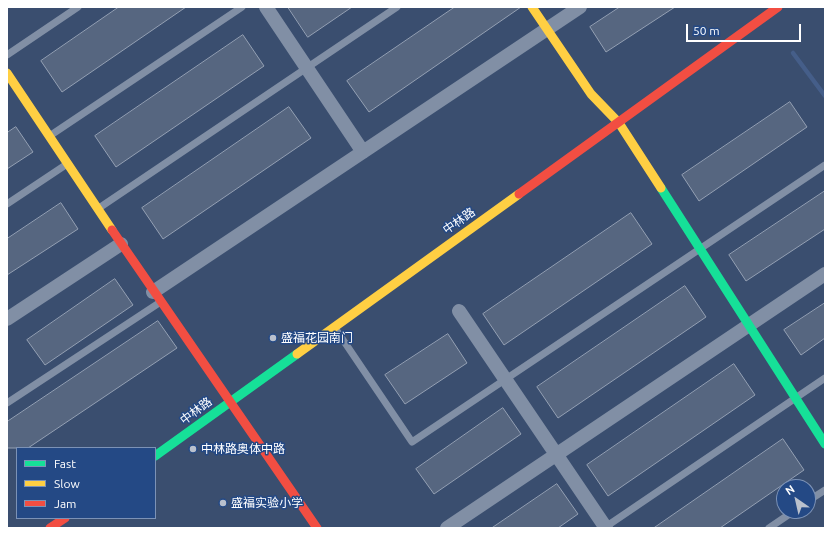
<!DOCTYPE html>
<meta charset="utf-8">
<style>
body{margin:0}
#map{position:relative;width:832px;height:535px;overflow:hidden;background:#3a4e6f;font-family:Ubuntu,sans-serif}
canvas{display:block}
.frame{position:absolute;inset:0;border:8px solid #fff;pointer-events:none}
.legend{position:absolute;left:16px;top:447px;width:140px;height:72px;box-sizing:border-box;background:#244985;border:1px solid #7c92b6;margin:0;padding:5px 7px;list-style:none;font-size:12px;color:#fff}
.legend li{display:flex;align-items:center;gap:8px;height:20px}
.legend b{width:20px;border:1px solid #7c92b6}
.north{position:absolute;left:776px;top:479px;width:40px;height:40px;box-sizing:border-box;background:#244985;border:1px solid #7c92b6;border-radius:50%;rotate:326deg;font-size:11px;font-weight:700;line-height:16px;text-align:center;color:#fff}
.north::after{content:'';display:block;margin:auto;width:14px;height:18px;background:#bac1cd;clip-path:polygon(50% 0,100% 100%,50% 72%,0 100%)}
.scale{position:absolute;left:686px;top:24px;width:115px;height:18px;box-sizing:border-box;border:2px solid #fff;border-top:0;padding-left:5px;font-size:12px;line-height:14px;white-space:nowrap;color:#fff;-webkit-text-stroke:3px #244985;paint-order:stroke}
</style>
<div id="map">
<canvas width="832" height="535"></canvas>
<div class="frame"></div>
<ul class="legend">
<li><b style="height:5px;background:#16e098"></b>Fast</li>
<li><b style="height:5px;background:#ffcf43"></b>Slow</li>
<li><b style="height:5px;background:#f24e42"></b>Jam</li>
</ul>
<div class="north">N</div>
<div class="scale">50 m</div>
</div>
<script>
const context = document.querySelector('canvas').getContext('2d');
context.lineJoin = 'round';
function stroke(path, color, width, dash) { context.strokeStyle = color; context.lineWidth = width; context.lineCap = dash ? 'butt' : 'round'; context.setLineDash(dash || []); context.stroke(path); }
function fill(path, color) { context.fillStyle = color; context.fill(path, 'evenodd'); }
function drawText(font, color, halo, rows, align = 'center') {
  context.font = font + ' Ubuntu,"Noto Sans SC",sans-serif'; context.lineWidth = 3; context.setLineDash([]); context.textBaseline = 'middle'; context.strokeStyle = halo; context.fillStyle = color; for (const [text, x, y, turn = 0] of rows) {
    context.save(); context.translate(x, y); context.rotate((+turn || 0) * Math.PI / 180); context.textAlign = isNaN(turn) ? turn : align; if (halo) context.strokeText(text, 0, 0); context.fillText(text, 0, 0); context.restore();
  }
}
stroke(new Path2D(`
 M793,53L825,96`), '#455e89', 4.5);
const building = new Path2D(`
 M119,7H186L62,92L41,61Z
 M288,7H352L308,37Z
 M455,7H521L369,112L347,81Z
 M620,7H675L606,52L590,27Z
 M243,35L264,66L116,167L95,136Z
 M790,102L807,127L699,201L682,175Z
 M289,107L311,138L163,239L142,208Z
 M16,127L33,152L7,169V133Z
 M825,191V229L746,281L729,255Z
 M61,203L78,229L7,275V239Z
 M631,213L652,244L504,345L483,314Z
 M115,279L133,305L45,365L27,340Z
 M685,286L706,317L558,418L537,387Z
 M825,303V338L801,355L784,330Z
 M158,321L177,348L28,448H7V422Z
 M448,334L467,363L405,404L385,375Z
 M734,364L755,395L608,496L587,465Z
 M503,408L521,434L434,494L416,469Z
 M783,439L804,470L720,528H654Z
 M557,484L578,514L558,528H492Z`);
fill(building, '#566680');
stroke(building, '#94a0b3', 1);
stroke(new Path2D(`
 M7,55L78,7
 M51,135L242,7
 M7,204L67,164
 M99,208L397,7
 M335,328L412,442L825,165
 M7,403L159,303
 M808,501L825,490
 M604,528L825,378
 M769,528L794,511`), '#818fa5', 7);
stroke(new Path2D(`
 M266,7L363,152
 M153,292L580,7
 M459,311L606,528
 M7,319L121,244
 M447,528L825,274`), '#818fa5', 14);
stroke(new Path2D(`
 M661,188L825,444
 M155,456L297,354`), '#16e098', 9);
stroke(new Path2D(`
 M532,7L591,94L619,123L661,188
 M7,73L112,230
 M297,354L519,194`), '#ffcf43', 9);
stroke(new Path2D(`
 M519,194L778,7
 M112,230L317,528
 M50,528L65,518`), '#f24e42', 9);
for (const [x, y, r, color] of [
 [273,338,4,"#bac1cd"],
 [193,449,4,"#bac1cd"],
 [223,503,4,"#bac1cd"]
]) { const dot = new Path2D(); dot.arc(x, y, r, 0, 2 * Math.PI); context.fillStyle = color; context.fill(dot); stroke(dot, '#244985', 1.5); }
drawText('12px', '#fff', '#244985', [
 ["中林路",459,221,-35],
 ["中林路",196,411,-37]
]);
drawText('12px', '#fff', '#244985', [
 ["盛福花园南门",281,338],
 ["中林路奥体中路",201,449],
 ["盛福实验小学",231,503]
], 'left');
</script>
